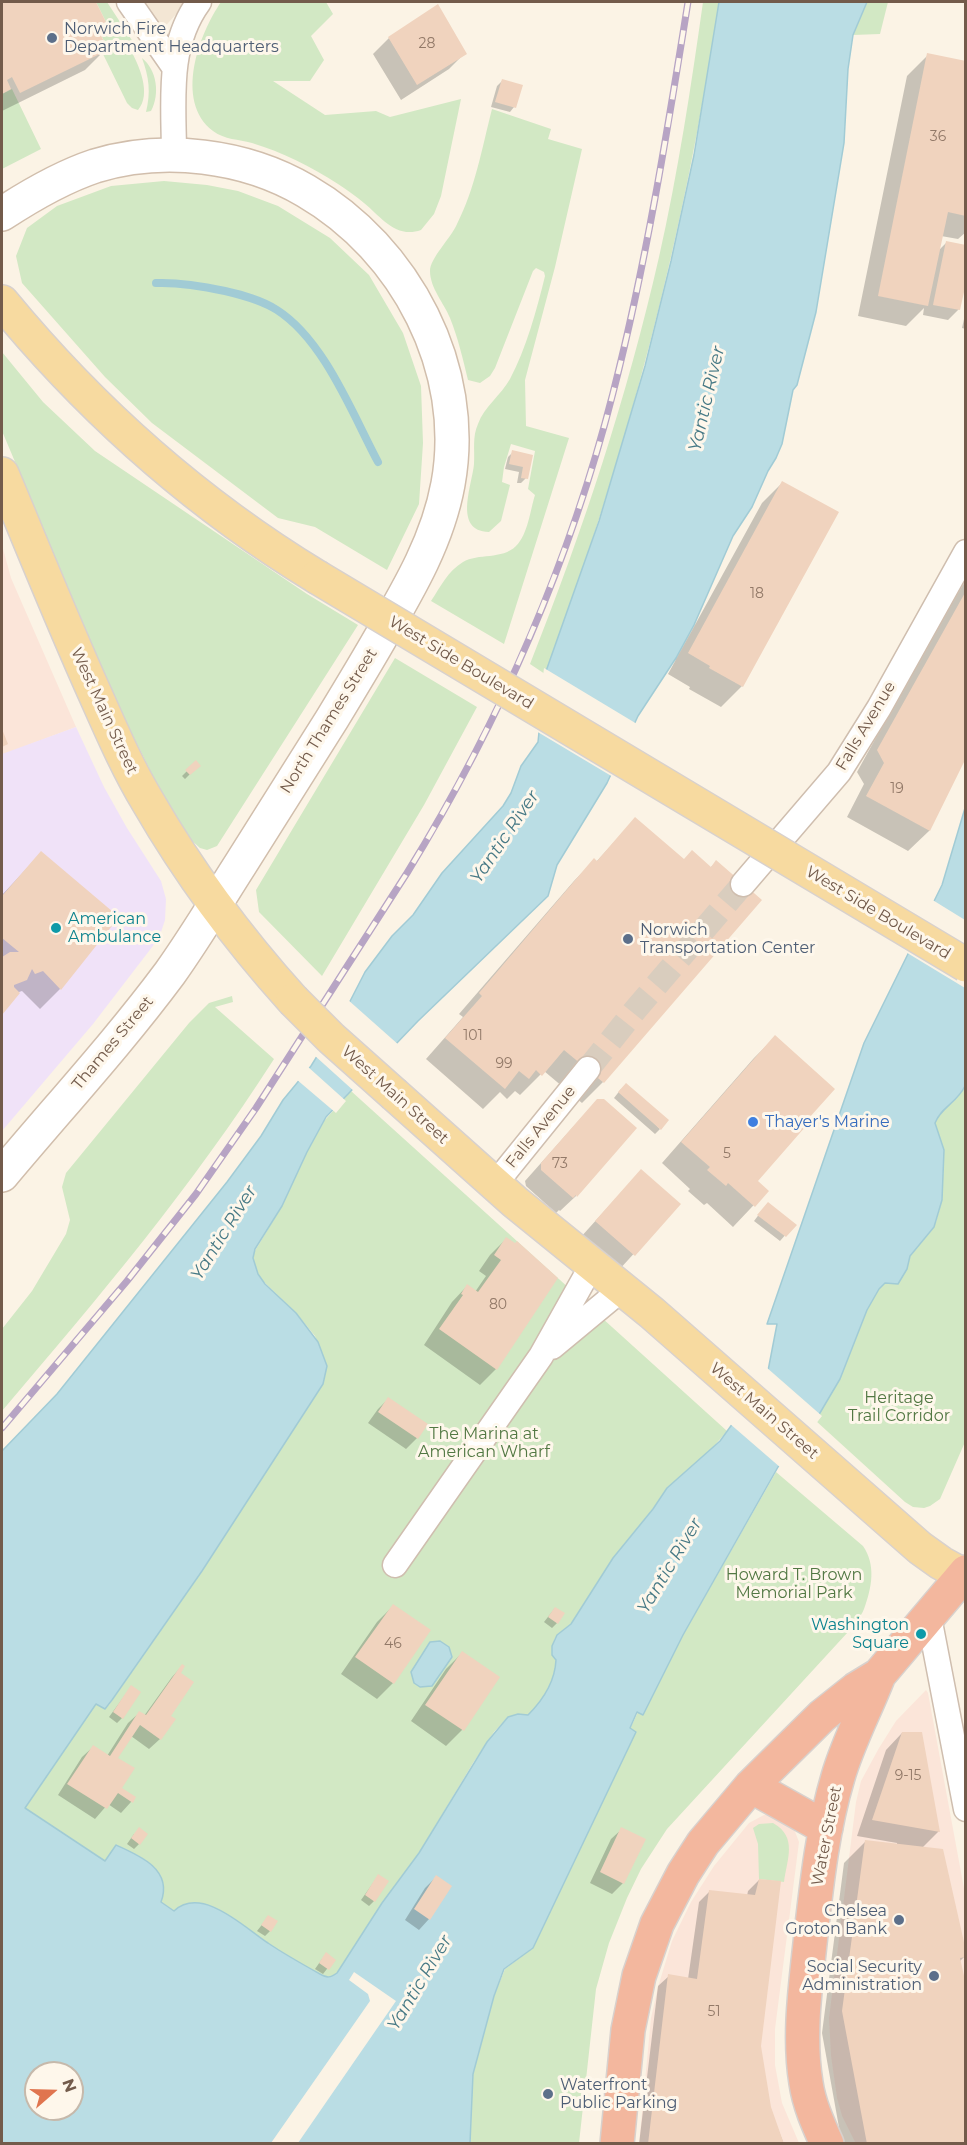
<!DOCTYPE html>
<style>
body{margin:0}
#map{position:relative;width:967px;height:2145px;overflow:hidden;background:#fbf3e5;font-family:Montserrat,sans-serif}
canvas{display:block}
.frame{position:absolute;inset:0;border:3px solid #735b4b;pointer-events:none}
.north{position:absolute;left:24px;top:2061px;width:60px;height:60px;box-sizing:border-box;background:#fef7eb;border:2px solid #c6b9ab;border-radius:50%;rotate:70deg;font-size:16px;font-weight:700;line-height:24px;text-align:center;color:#735b4b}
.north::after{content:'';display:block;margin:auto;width:21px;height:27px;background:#e0754f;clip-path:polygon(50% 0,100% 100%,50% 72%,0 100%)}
</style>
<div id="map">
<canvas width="967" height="2145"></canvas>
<div class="frame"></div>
<div class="north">N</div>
</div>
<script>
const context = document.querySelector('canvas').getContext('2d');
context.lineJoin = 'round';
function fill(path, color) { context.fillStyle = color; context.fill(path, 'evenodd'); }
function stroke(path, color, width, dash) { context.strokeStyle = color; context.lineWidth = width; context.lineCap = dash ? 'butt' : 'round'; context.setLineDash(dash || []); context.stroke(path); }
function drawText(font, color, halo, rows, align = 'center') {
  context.font = font + ' Montserrat,sans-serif'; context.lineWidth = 6; context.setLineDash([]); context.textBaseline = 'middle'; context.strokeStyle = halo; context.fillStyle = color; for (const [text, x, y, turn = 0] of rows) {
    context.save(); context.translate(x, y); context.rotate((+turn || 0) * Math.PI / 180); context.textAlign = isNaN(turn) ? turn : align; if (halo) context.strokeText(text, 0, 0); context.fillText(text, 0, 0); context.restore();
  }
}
fill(new Path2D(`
 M140,2H187L160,32Z`), '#f3e6d4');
fill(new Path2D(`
 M2,545L11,578L76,727L2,755Z
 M926,1690L928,1693L965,1894V2143L856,2144L842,2116L837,2098L831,2056L829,2018L856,1802L861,1781L879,1748L896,1721Z
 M764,1815H772L794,1829L799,1842L775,2029V2065L782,2103L799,2143L639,2144L651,2018L658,1987L672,1941L691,1902L714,1866L749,1823Z`), '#fbe5d9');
fill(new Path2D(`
 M76,727L104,787L127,828L161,881L166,899L165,920L159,938L93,1024L2,1131V754Z`), '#f0e2f8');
fill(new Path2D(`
 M96,2H107L135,45L130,49C139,65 152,94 138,110L132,108L127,103L102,52L108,49L97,27L106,22Z
 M221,2H326L333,14L311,36L324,60L310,81H273L325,115L376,111L390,117L461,99L441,196L434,214L421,230C396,239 381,217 364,203C356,196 347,190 338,184C312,167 282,152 252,143C238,139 225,140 213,131C174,101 199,34 221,2Z
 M703,2H719C685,232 627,456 545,674L530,664C583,531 627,397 659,257C678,173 691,87 703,2Z
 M867,2H888L880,34L853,35Z
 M142,58C157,70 160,94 151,111L146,112C151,92 149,77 142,58Z
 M12,89L41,149L2,169V94Z
 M492,109L551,129L548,139L582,149L555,267L525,380L526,426L569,438L504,644L431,601C441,586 448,571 463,562C478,553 502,560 516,546C528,534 530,511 535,495L528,489L535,451L511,444L504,467L502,482L510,485L501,521L489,532C453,531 472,486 474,464C475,450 472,437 478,424C484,407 501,395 510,379C526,349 537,309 545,276L544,272L536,268L533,271L495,368L490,376L480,383L468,380C463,359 458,338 450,318C444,303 430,288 430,271C430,258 451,238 457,224C475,189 482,148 492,109Z
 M164,181L207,185L238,191L278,206L330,238L369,275L403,333L421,386L423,443L419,504L387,570L315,527L278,518L152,423L105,377L22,283L16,256L27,228L57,206L111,186Z
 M2,352L43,402L95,451L307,594L358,625L217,846L207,850L200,848L190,839L166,802L119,708L2,431Z
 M395,658L477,707L424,805L322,976L259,912L256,890Z
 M232,996L233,1002L215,1007L274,1059C192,1187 100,1296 2,1411V1329L32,1291L66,1234L70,1220L62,1187L66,1173L189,1023L209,1003Z
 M965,1086V1442L940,1499L930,1506L924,1508L913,1507L905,1502L816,1421L830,1393L840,1379L867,1310L879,1289L885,1283L894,1284L906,1270L910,1256L931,1231L936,1222L942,1200L944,1150L935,1123C941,1108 957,1103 965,1086Z
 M351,1091L727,1431L709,1452L667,1488L653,1509L613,1558L571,1624L557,1635L554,1640L552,1655L556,1660C555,1681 543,1701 528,1715L518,1714L508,1717L494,1732L473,1763L419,1853L382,1903L337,1973L332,1977H327C307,1968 289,1957 271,1945C247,1930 202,1885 174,1911L161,1902C170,1868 143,1857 117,1846L105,1861L25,1808L96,1704L105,1709L109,1705L202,1571L323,1384L327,1366L315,1336L296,1313L261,1279L255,1268L253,1254L282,1206L307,1152L324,1121Z
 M776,1472L863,1546C876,1565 872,1587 864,1609C861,1617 853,1625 848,1632L667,1829L641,1869L627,1898L609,1943L596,1989L579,2143L470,2144L473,2074L494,1996L505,1969L533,1948L636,1732L630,1729L638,1712L643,1715L683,1635Z
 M773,1823C798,1837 787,1859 784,1882L759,1879L758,1844L753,1828L759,1824Z`), '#d2e8c4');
const water = new Path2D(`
 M719,2H867L853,35L848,69L844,143L816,312L797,385L793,390L782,444L776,458L768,471L752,507L733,536L694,625L676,658L638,716L607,783L557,865L548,896L418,1021L326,1117L307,1152L282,1206L255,1249L253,1258L258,1274L265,1284L296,1313L318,1342L327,1366L323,1384L202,1571L112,1700L105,1709L96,1704L25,1808L105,1861L116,1845C141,1856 173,1870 161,1902L174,1911C202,1885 245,1928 268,1943C284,1954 302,1964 320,1974C327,1978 330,1978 337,1973L382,1903L419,1853L487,1742L508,1717L518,1714L528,1715C543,1700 555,1681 556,1660L552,1655V1646L557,1635L571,1624L613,1558L653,1509L667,1488L720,1441L767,1376L777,1324H767L864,1043L942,885L965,808V1086C957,1103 941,1107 935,1123L944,1150L942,1200L934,1227L910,1256L907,1269L898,1284L885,1283L879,1289L867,1310L840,1379L814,1423L778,1467L683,1635L643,1715L637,1712L630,1728L636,1732L533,1948L504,1969L494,1996L473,2074L470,2143L2,2144V1451L57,1394L227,1182L261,1136L283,1100L311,1066L345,1011L365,972L392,936L413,915L442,873L503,806L511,793L521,766L538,742L545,674L599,521L645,366L671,261L694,155ZM36,2073H72V2109H36Z
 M440,1641L449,1647L452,1657L432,1686L420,1687L414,1683L411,1672L430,1642Z`);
fill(water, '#badde4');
stroke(water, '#a1cbd5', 1.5);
fill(new Path2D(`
 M544,668L637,724L613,777L536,731Z
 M931,899L965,920V988L904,951Z
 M347,999L400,1046L355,1092L314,1055Z
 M307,1066L346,1101L336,1113L296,1079Z
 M766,1367L822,1416L781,1468L729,1423L764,1374Z
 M354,1972L396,2001L298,2143H271L370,2001L368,1994L349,1980Z`), '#fbf3e5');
fill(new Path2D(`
 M2,2H94L104,22L97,30L106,49L85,70L2,111Z
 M389,38L465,53L449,69L401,100L373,54Z
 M928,55L966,63V232L958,239L941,236L938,251L947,242L959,309L948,320L923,315L924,308L906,326L858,316L907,76Z
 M502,81L514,107L510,112L491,107L497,86Z
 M966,310V329L962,328Z
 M513,452L531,456L526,478L521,483H517L519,472L505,469L508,457Z
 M783,482L742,686L721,707L689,689L690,687L668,674L762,503Z
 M966,580V754L929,831L908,851L847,817L864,784L857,772L937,627Z
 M196,762L199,765L185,779L182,776Z
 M635,819L684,861L710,868L716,862L603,1082L582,1103L544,1071L520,1095L515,1091L507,1099L500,1092L483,1109L426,1059L463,1017L459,1014L574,881L594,860L596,862Z
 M41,853L60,989L40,1009L22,991L19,992L2,1013V895Z
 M775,1037L756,1181L767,1191L733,1227L707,1203L704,1205L688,1191L690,1189L662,1163L754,1058Z
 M621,1089L660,1129L655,1134L614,1098Z
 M597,1100L576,1196L560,1211L559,1210L556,1213L526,1186L525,1181Z
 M626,1187L679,1204L618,1271L580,1238Z
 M763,1209L794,1225L780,1241L754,1221Z
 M506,1239L556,1279L496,1369L480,1385L424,1345L452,1302L467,1286L475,1292L486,1276L479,1271L490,1255Z
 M388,1399L426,1424L417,1438L406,1449L368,1423L378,1409Z
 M393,1606V1683L377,1699L341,1674L377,1622Z
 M555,1608L557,1623L552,1628L544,1622Z
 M462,1653V1730L446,1746L411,1721L446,1669Z
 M182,1666L178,1673L168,1716L160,1739L149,1749L131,1736L116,1758L120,1789L134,1798L131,1802L121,1813L108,1804L95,1819L58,1795L82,1757L93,1747L107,1756L128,1723L139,1713L144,1716L172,1677Z
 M131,1687L122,1718L117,1723L109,1717Z
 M902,1733L939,1831L922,1848L965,1956L959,1962L966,1986V2144H842L822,2033L844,1863L865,1842L897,1845V1843L857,1836L886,1750Z
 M622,1829L623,1883L612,1894L590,1883L611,1839Z
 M134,1834L139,1844L134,1849L127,1844Z
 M378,1876L374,1901L369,1906L361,1900Z
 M436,1877L429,1919L419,1930L405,1920L425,1888Z
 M759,1880V2046L769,2107L784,2144H639L658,1986L669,1976L688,1979L699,1902L710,1891L747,1896L748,1891Z
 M268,1917L270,1931L265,1936L257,1931Z
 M322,1959L334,1960L323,1974L315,1969Z`), '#0003');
stroke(new Path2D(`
 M156,283C180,282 202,286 225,291C242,295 262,300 277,310C324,340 352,413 378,462`), '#a1cbd5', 8);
fill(new Path2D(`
 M2,2H96L106,22L97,27L108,50L20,93L12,77L7,80L11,89L2,94Z
 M438,4L467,54L417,85L388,37Z
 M927,53L966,61V216L948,212L928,306L878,296Z
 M502,79L523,85L516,108L495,102Z
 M946,241L966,245V283L960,310L933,305Z
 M512,450L533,455L528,479L521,478L523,467L509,464Z
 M782,481L839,512L743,687L709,668L710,666L688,653Z
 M966,591V758L930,831L866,796L884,763L877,750Z
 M2,729L8,744L2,747Z
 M196,760L201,766L190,775L185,770Z
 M635,817L684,859L692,850L711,867L716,860L762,900L604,1083L564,1050L542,1076L536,1070L529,1079L519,1071L505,1089L445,1038L482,996L479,993L594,858L597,861Z
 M41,851L119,917L61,990L43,971L35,974L32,969L27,980L14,985V987L20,993L2,1015V957L10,952H19L2,938V896Z
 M775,1035L835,1089L809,1118L811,1119L805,1125L806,1126L758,1181L769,1191L755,1207L728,1183L726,1186L707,1170L710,1167L681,1142Z
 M626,1083L669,1120L661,1130L618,1092Z
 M597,1099H604L637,1128L577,1197L576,1195L573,1198L541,1170V1163Z
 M641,1169L681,1204L635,1256L595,1221Z
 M768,1202L797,1225L786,1237L757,1215Z
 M506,1237L515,1243L517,1241L558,1278L497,1370L439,1329L463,1295L461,1294L467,1284L478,1292L501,1260L494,1255Z
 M388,1397L428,1424L418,1439L378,1412Z
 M393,1604L431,1630L394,1684L355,1657Z
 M555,1607L565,1613L558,1624L548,1617Z
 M462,1651L500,1677L464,1731L425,1705Z
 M182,1664L185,1666L181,1673L194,1682L171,1716L176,1719L161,1740L140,1725L118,1758L135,1768L122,1788L136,1797L133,1803L118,1793L107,1809L67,1784L93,1745L110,1756L139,1711L146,1715Z
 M131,1685L141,1692L123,1719L113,1712Z
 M902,1732H922L940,1832L872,1820Z
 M139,1827L148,1834L140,1845L131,1838Z
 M621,1827L646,1839L624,1884L600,1872Z
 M865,1840L943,1849L966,1951V1957L960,1958L966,1985V2142L867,2144L842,2011Z
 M378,1874L389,1881L375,1902L365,1895Z
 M436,1875L452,1886L430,1920L414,1909Z
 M759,1879L781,1881L761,2046L771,2107L784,2144H648L668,1974L697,1979L709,1890L755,1895Z
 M268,1915L278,1921L271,1932L261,1925Z
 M326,1952L336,1960L329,1970L319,1963Z`), '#f0d3be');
stroke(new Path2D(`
 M588,1069L636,1009L743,884`), '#d9cdbe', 24, [24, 12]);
const street = new Path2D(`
 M129,2L174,67
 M174,156C174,103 166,47 199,2
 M743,884L839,772L879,708L966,552
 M495,1184L588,1069
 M552,1347L622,1289
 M395,1565L541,1356L592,1265
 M929,1617L966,1809`);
const secondary = new Path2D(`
 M2,214C31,195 62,177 95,166C164,145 245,155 306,191C406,249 469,369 448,484C438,539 410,587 382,635C366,663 349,691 332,719C301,768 270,817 240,865C217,901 195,938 170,973C118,1043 58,1108 2,1175`);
const primary = new Path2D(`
 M2,302C91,410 197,504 317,577
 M2,474C33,548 63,623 96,696C112,732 128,769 148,802C189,873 238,939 293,1000
 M395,1095L515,1202L652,1313L920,1548L941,1563L963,1575`);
const highway = new Path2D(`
 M751,1786L826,1828
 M617,2144L628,2030L639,1976L657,1924L683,1874L703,1843L751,1786L822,1716L856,1689L879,1675L966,1572
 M827,2144C818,2124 809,2104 806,2083C798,2034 806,1983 811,1934C817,1881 823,1827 838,1777C848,1742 866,1709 879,1675`);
stroke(street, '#cfbeaf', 27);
stroke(secondary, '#d1beac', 36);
stroke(primary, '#d8d1cd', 36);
stroke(highway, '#d8d1cd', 36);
stroke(street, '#fff', 24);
stroke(secondary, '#fff', 33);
stroke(primary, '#f7daa0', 33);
stroke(highway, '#f3b79e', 33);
const rail = new Path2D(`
 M2,1428L127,1281L196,1194L256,1108L407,873C498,725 570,562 613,393C646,264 667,133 688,2`);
stroke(rail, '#b7a4c4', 7);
stroke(rail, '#fef7eb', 4.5, [14]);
const primaryBridge = new Path2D(`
 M317,577L966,965
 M293,1000L331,1038L395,1095`);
stroke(primaryBridge, '#d8d1cd', 36, []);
stroke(primaryBridge, '#f7daa0', 33);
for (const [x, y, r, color] of [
 [52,38,6,"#5c6f8a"],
 [56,928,6,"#0f9aa8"],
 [628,939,6,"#5c6f8a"],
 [753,1122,6,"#3f7fe0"],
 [921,1634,6,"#0f9aa8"],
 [899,1920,6,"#5c6f8a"],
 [934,1976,6,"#5c6f8a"],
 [548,2094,6,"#5c6f8a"]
]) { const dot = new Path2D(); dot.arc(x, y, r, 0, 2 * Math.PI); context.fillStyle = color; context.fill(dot); stroke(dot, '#fef7eb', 2); }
drawText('14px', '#927968', null, [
 ["28",427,44],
 ["36",938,137],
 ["18",757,594],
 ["19",897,789],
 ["101",473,1036],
 ["99",504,1064],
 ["5",727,1154],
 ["73",560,1164],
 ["80",498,1305],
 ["46",393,1644],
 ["9-15",908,1776],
 ["51",714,2012]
]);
drawText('16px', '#4e5e75', '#fef7eb', [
 ["Norwich Fire",64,29],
 ["Department Headquarters",64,47],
 ["Norwich",640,930],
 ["Transportation Center",640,948],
 ["Chelsea",887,1911,"right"],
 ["Groton Bank",887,1929,"right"],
 ["Social Security",922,1967,"right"],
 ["Administration",922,1985,"right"],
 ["Waterfront",560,2085],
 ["Public Parking",560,2103]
], 'left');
drawText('16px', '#735b4b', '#fef7eb', [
 ["West Side Boulevard",461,663,31],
 ["West Main Street",104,711,65],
 ["North Thames Street",329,721,-58],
 ["Falls Avenue",866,726,-59],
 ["West Side Boulevard",878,913,31],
 ["Thames Street",113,1043,-50],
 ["West Main Street",395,1095,42],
 ["Falls Avenue",541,1127,-51],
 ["West Main Street",764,1411,41],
 ["Water Street",827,1836,-79]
]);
drawText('16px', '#0d838f', '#fef7eb', [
 ["American",68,919],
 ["Ambulance",68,937],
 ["Washington",909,1625,"right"],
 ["Square",909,1643,"right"]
], 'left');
drawText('16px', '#366cbe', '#fef7eb', [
 ["Thayer's Marine",765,1122]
], 'left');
drawText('16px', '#527843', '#fef7eb', [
 ["Heritage",899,1398],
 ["Trail Corridor",899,1416],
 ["The Marina at",484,1434],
 ["American Wharf",484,1452],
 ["Howard T. Brown",794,1575],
 ["Memorial Park",794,1593]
]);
drawText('italic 18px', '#467985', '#fef7eb', [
 ["Yantic River",707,399,-77],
 ["Yantic River",505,837,-56],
 ["Yantic River",224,1233,-58],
 ["Yantic River",670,1566,-59],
 ["Yantic River",420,1983,-59]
]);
</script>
